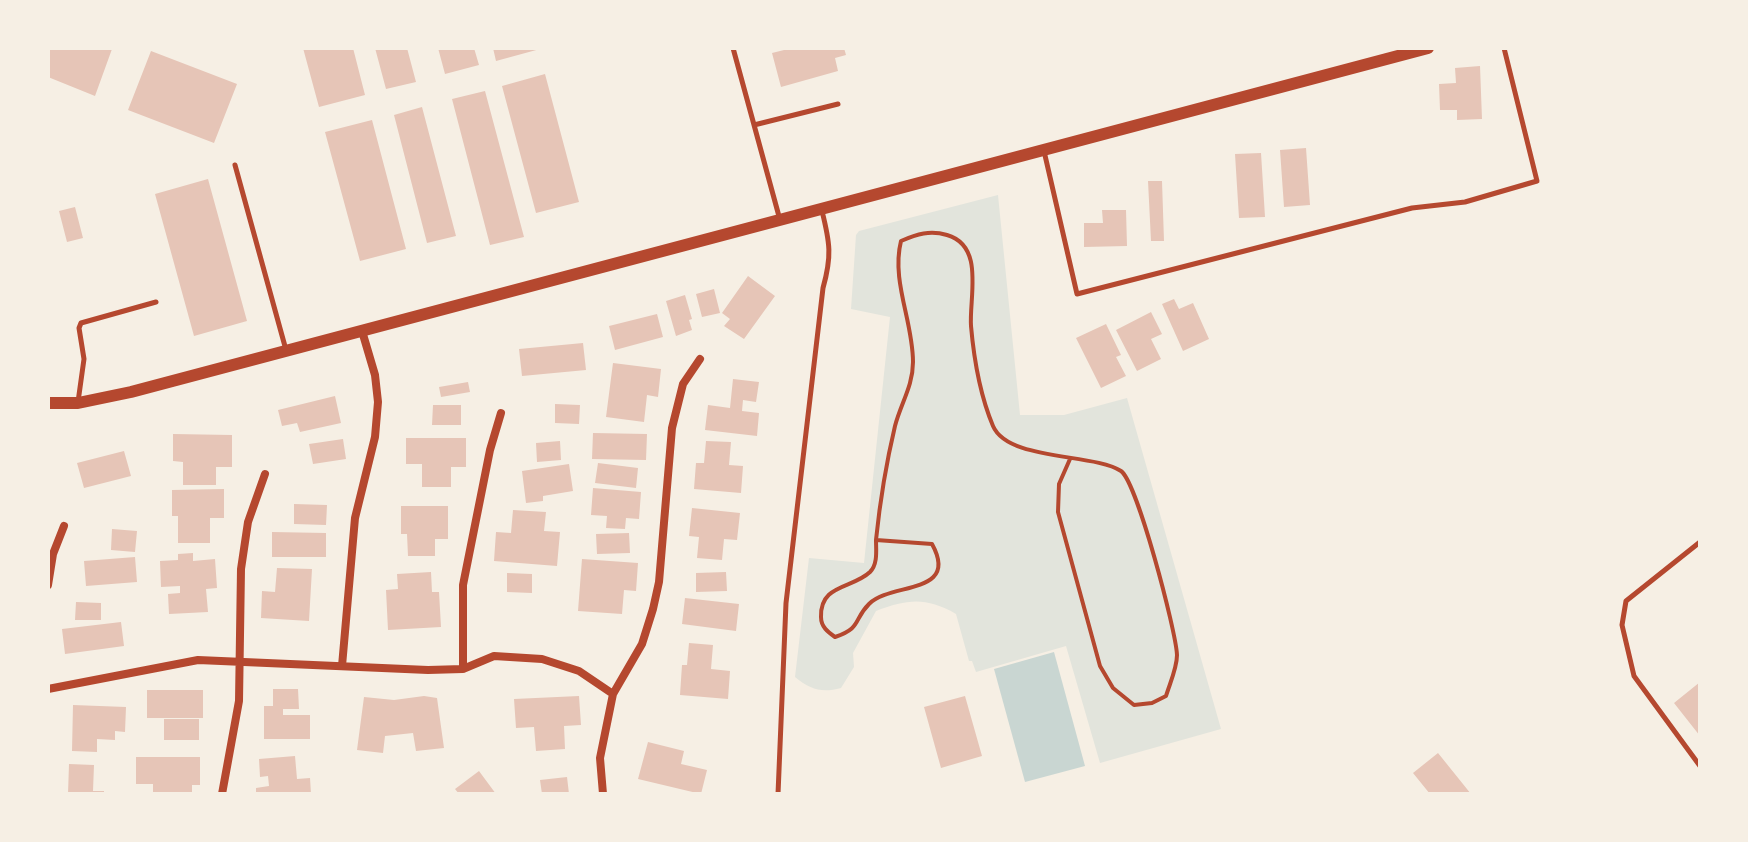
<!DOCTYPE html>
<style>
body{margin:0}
#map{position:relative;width:1748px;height:842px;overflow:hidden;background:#f6efe4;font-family:Manrope,sans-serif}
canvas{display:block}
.frame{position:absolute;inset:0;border:50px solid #f6efe4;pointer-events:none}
</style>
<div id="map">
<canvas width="1748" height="842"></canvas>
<div class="frame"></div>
</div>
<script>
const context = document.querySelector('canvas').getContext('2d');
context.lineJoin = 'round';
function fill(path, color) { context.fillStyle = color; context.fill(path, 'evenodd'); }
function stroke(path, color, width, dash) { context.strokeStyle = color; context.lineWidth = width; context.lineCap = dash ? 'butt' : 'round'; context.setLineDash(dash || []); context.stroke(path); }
fill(new Path2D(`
 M998,195L1020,415H1064L1127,398L1221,729L1100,763L1066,646L976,672L972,661H969L956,614C926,597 908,599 876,611L853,653L854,667L841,688C822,693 811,690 795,677L809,558L864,563L890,317L851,309L856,235L859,231Z`), '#e2e4dc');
fill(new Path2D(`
 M1054,652L1085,766L1025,782L994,669Z`), '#c9d6d2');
fill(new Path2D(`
 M48,48L112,49L95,96L48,77Z
 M303,48H353L365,95L319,107Z
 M375,48H407L416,82L386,89Z
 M438,48H474L479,65L445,74Z
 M493,48H539L540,49L496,61Z
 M792,48H844L846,55L835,58L838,71L781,87L772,53Z
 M151,51L237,84L214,143L128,110Z
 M1480,66L1482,119L1457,120V110H1440L1439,84L1456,83L1455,68Z
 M545,74L579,202L536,213L502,86Z
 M485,91L524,237L490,245L452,99Z
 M422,107L456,236L427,243L394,115Z
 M372,120L406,249L360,261L325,132Z
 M1306,148L1310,205L1284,207L1280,150Z
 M1261,153L1265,217L1239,218L1235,154Z
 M208,179L247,321L194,336L155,194Z
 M1148,181H1162L1164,241H1151Z
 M75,207L83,238L67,242L59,211Z
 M1102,210H1126L1127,246L1084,247V223H1103Z
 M748,276L775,296L744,339L724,326L730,319L722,313Z
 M714,289L720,313L702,317L696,294Z
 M685,295L692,319L689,320L692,330L676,336L666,301Z
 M1174,299L1179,309L1193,303L1209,339L1183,351L1162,304Z
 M1151,312L1162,334L1151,339L1161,359L1137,371L1116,330Z
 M657,314L663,337L615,350L609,326Z
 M1106,324L1121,355L1116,357L1126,376L1101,388L1076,338Z
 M583,343L586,370L522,376L519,349Z
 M613,363L661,369L658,397L647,395L644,422L606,417Z
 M733,379L759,382L756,402L743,400L742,411L759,413L757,436L705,430L708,405L730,408Z
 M468,382L470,392L441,397L439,387Z
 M335,396L341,423L300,432L297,423L282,426L278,410Z
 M555,404L580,405L579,424L555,423Z
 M433,405H461V425H432Z
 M593,433L647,434L646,460L592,459Z
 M173,434L232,435V467H216V485H183V462L173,461Z
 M406,438H466V467H451V487H422V464H406Z
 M343,439L346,459L313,464L309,444Z
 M560,441L561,460L537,462L536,443Z
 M706,441L731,442L729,465L743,466L741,493L694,489L696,463H704Z
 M124,451L131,476L84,488L77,463Z
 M598,463L638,468L636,488L595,483Z
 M569,464L573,491L543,496V501L526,503L522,471Z
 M593,488L641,492L639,519L626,518L625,529L606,528L607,516L591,515Z
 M224,489V518H210V543H178V516H172V490Z
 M294,504L327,505L326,525L294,524Z
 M401,506H448V539H435V556H408L407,534H401Z
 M692,508L740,513L737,540L724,539L722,560L697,558L699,537L689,536Z
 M513,510L546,512L544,531L560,532L557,566L494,561L496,532L511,533Z
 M112,529L137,531L135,552L111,550Z
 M272,532L326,533V557H272Z
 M629,533L630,553L597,554L596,534Z
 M193,553V561L215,559L217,588L206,589L208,612L169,614L168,594L180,593V586L161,587L160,561L178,560V554Z
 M135,557L137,582L86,586L84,561Z
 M582,559L638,563L636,591L624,590L622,614L578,611Z
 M277,568L312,569L309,621L261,618L262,591L275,592Z
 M431,572L432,592H439L441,627L388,630L386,590L398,589L397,574Z
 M726,572L727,591L696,592V573Z
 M507,573L532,574V593L507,592Z
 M685,598L739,604L736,631L682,624Z
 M76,602L101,603V620H75Z
 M121,622L124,646L65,654L62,629Z
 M689,643L713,645L711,669L730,671L728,699L680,695L682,665H687Z
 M1700,682V736L1674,703Z
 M273,689H298L299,709H283V715H310V739H264V706H273Z
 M147,690H203V718H147Z
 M424,696L437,698L444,748L416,751L413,733L385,736L383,753L357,750L364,697L394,700Z
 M579,696L581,725L564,726L565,749L536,751L534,727L516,728L514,699Z
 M965,696L982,756L941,768L924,707Z
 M73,705L126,707L125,732L115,731V740L97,739V752L72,751Z
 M164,719H199V740H164Z
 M648,742L684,751L681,764L707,770L701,794L638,779Z
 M1438,753L1471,794H1430L1413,773Z
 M295,756L297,779L310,778L311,794H256V788L269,786L268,776L260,777L259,759Z
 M136,757H200V785H192V794H153V784H136Z
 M69,764L94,765L93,791H104V794H68Z
 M479,771L496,794H459L455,789Z
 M567,777L569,794H542L540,780Z`), '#e6c5b7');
stroke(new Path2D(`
 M876,540C880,501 886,464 895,426C901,403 913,386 913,362C913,321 891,281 901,241C917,234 930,230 947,235C985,246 969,297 971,326C974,360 980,395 993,426C1008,461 1093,453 1121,471C1137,482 1176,631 1177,655C1177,668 1170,683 1166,696L1152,703L1134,705L1113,688L1100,666L1058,512L1059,484L1070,459
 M876,540L932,544C960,595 891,582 869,604C853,620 862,628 835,637C828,632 821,627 821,617C820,584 852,589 870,572C878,564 876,550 876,540Z`), '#b5482f', 4);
stroke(new Path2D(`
 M733,48L780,220
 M754,125L838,104
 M1044,151L1077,294L1412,208L1465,202L1537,181L1504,48
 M235,165L286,350
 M78,402L84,359L79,328L81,323L156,302
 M1700,542L1626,601L1622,625L1634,676L1700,766
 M778,794L786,603L823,288C832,256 830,243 822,211`), '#b5482f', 5);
stroke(new Path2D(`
 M48,585L53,554L64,526
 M342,666L355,518L375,437L378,402L375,375L362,331
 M463,669V585L490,450L501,413
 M48,689L198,660L428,670L463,669L494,656L542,659L579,671L613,694
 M222,794L239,701L241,569L248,522L265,474
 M603,794L600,758L613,694L642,644L653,609L659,582L672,428L683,384L700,359`), '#b5482f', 8);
stroke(new Path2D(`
 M48,403H78L131,392L1428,48`), '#b5482f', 12);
</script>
